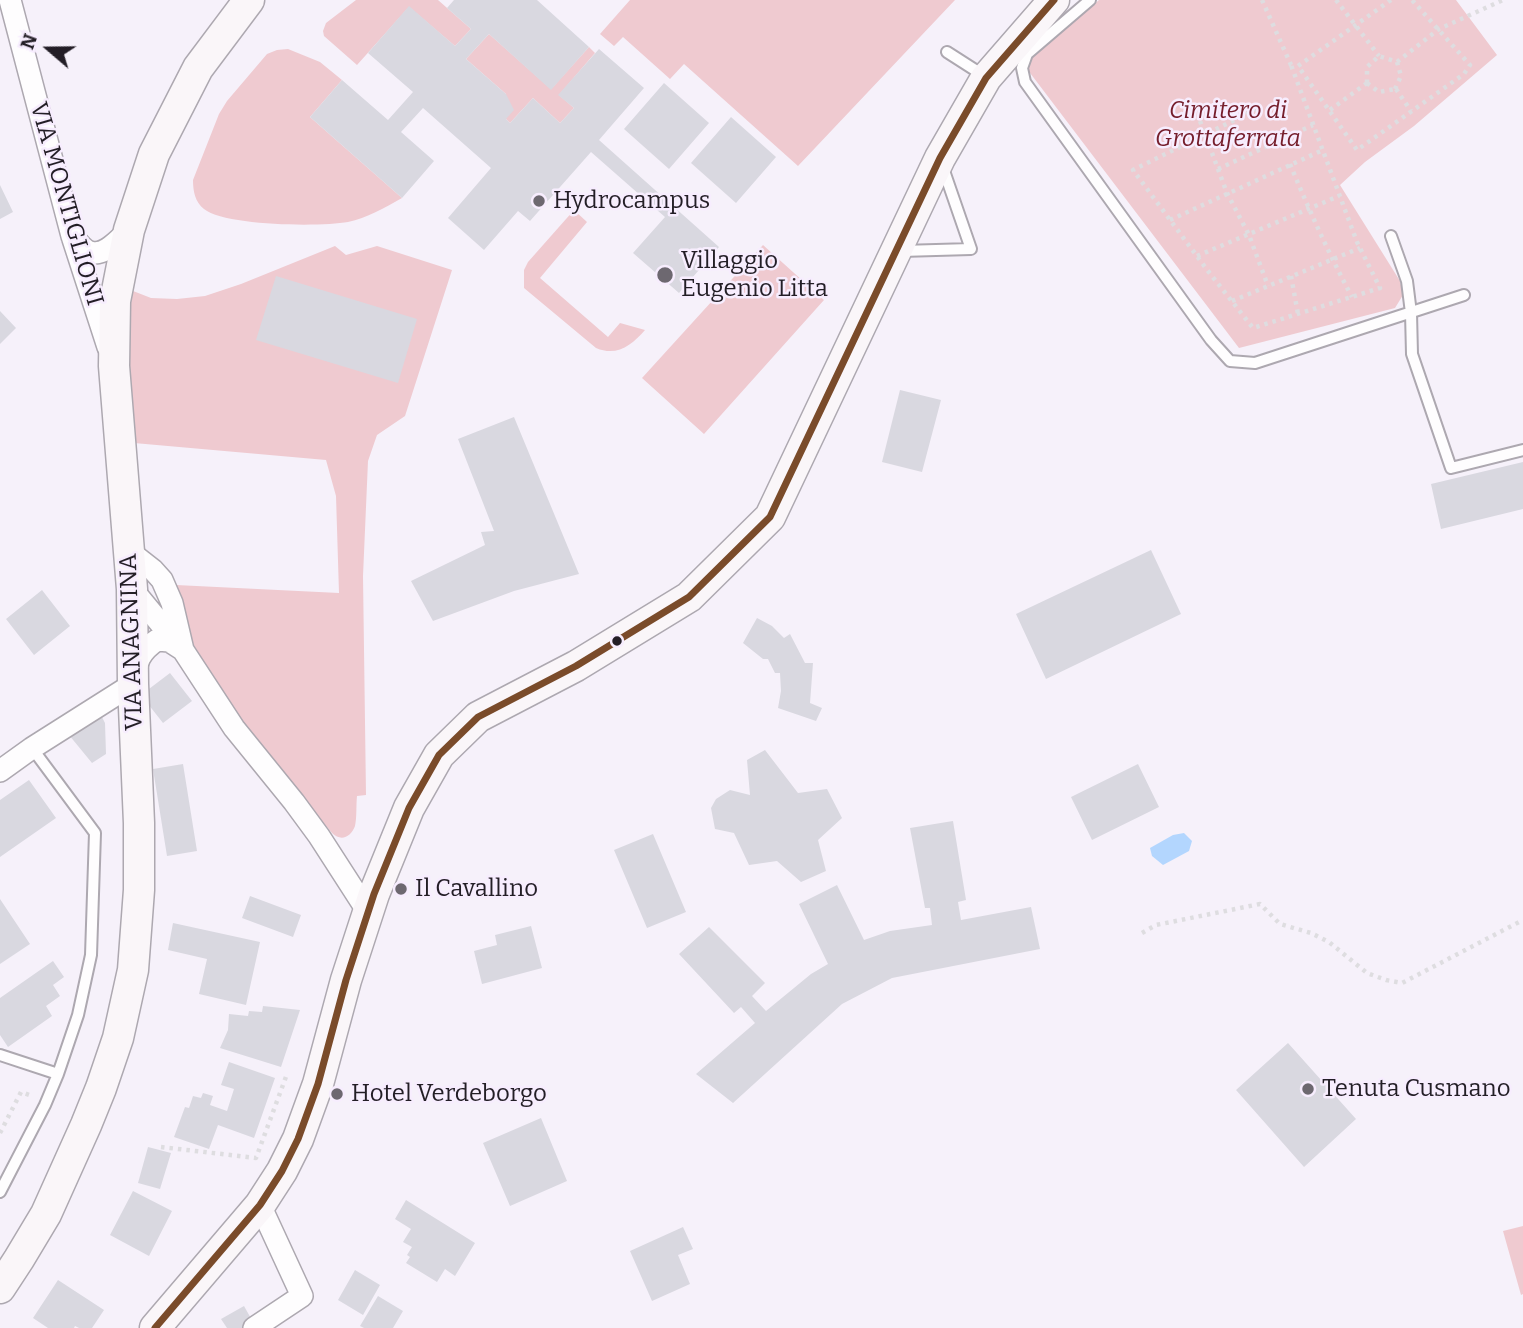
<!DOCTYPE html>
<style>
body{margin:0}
#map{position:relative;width:1523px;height:1328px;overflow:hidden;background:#f6f1fa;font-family:Bitter,serif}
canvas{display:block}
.north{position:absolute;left:14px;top:14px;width:70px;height:70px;-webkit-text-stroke:5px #f7edfe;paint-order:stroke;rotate:290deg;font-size:19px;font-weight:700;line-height:28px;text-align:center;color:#231e26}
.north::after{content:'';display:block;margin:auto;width:24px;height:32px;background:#231e26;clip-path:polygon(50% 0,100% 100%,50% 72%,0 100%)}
</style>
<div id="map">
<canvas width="1523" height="1328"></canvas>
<div class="north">N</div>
</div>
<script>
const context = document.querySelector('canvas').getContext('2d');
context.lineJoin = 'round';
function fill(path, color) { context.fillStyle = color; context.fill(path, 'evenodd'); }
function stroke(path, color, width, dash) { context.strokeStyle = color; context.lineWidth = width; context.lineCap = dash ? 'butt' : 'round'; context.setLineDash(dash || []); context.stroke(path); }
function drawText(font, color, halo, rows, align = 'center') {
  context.font = font + ' Bitter,serif'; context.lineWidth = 5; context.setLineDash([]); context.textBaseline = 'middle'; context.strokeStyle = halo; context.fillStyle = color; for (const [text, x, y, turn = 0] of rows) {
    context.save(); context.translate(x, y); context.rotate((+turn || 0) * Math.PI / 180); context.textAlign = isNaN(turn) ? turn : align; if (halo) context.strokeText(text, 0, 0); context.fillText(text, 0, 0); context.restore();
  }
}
fill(new Path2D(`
 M356,0H438L471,29L455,46L409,7L357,65L324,36L323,31L326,23Z
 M630,0H955L798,166L684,64L670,79L623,37L614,46L600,34Z
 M1099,0H1456L1497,55L1414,126L1365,162L1340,185L1400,281L1403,295L1395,308L1239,348L1024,65Z
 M489,34L551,89L589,47L595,53L559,95L574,108L560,123L533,98L510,123L506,119V94L466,59Z
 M288,49L320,62L342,80L310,117L402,198C384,208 367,218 348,222C320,227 225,226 204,209C195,202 193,191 193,180L219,114L227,101L267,54L277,50Z
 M574,210L587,222L540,278L608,337L620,323L645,330C632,345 617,357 596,348L524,288V270L528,262Z
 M763,245L824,300L704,434L642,378Z
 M335,246L346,255L377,246L452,270L405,416L377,435L368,461L363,576L366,795L357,796C356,805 357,817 355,826C351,837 341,842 332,833L256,742L210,676L192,643L176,585L339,593L336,496L326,460L134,443L126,392L128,289L151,298L177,299L205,296L241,284Z
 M1523,1226V1294L1521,1295L1503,1231Z`), '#efcad0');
fill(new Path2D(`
 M1184,833L1192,841L1189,851L1163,865L1152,856L1150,848L1173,835Z`), '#b3d6fe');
fill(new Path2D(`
 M454,0H537L589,47L551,90L489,34L466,59L506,94L514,110L506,119L510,123L533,98L560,123L574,108L558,95L599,49L644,88L599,140L719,247L679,293L633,253L665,217L591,152L530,221L518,211L484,250L448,218L491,168L423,108L401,132L434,161L402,198L310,117L342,80L388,120L413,92L368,53L409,6L455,46L471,29L447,8Z
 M664,83L709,123L669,169L624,129Z
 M731,117L776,157L736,203L691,163Z
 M0,185L13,212L0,219Z
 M276,276L417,319L398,383L256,340Z
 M0,311L16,328L0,344Z
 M900,390L941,400L922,472L882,462Z
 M514,417L579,574L514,591L433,621L411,581L485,545L481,532L494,531L458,439Z
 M1523,462V509L1441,529L1431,484Z
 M1151,550L1181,614L1046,679L1016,614Z
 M42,590L70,626L34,655L6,619Z
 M757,618L772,626L784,638L790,634L805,663H813L810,703L822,708L816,721L778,708L781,691L780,673H775L768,659H763L743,643Z
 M170,673L192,701L163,723L141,695Z
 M100,713L105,723L106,754L92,763L69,735Z
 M765,750L798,793L827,789L842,818L818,840L826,871L801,882L777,861L749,865L734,833L715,829L711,808L716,799L730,790L750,795L747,760Z
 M183,764L197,851L167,856L153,769Z
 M1138,764L1159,807L1092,840L1071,797Z
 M29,780L56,818L0,857V800Z
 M953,821L966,900L958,902L961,920L1031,907L1040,949L892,978L842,1004L733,1103L696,1074L755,1023L741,1007L734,1013L679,954L709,927L765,983L752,996L766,1011L811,974L828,964L799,904L837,885L864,940L890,931L932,925L930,908H925L910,828Z
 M653,834L686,912L647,928L614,850Z
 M250,896L301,915L293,937L242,918Z
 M0,899L30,944L0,964Z
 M173,923L260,942L246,1005L199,994L207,959L168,950Z
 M531,926L542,968L482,984L474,951L497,945L495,935Z
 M53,961L64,977L53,985L60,996L46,1006L52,1016L8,1047L0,1035V998Z
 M263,1006L300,1010L281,1067L220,1048L228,1030L229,1014L248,1016L249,1011L262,1012Z
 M1288,1043L1356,1119L1304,1167L1236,1090Z
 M229,1062L275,1078L254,1138L218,1125L209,1149L174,1137L185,1107L189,1108L193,1096L201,1098L203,1093L213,1096L210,1105L227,1111L234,1089L221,1085Z
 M541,1118L567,1181L510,1206L483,1143Z
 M148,1147L171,1153L160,1189L138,1183Z
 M133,1191L172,1211L149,1256L110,1235Z
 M406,1200L475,1243L455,1276L445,1269L437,1282L406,1263L410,1257L407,1255L412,1247L403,1242L411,1229L395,1219Z
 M683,1227L693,1249L678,1255L690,1284L652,1301L630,1251Z
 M355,1270L380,1285L363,1315L338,1300Z
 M58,1280L104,1310L92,1328H79L75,1326L74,1328H48L33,1318Z
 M378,1296L403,1311L393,1328H364L360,1326Z
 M244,1306L253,1322L242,1328H227L221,1319Z`), '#d9d8e0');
const service = new Path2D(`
 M1090,0L1027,54L1022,68L1025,82L1211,340L1230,361L1255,363L1464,295
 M947,52L986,77
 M1391,236L1407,281L1411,313L1412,354L1451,468L1523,450
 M901,251L971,249L942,165
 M0,1055L58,1074
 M0,1192L45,1105L58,1074L78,1015L91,955L95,833L32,748`);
const minor = new Path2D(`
 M10,0L72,236L108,347
 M72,236C77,241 83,250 90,252C105,257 119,239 129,230
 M130,552L153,570L162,580L172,603L183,650L234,728L294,802L319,836L368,912
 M132,589L179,646
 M0,771L32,748L133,684C137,662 138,653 157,640L169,641L183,650
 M254,1328L302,1296L260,1205`);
const secondary = new Path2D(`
 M0,1288L19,1259L46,1214L86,1125L101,1088L118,1038L133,970L139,890V823L133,684L132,589L114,366L115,301L129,230L154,154L198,68L249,0
 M155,1328L260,1205L282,1171L298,1139L318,1084L346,980L374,894L409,808L439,755L478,717L576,666L689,597L770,517L940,158L986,78L1054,0`);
stroke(service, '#ada8b0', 14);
stroke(minor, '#ada8b0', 24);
stroke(secondary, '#ada8b0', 33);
stroke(new Path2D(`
 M1262,0L1291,65H1293
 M1336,0L1379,56
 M1391,0L1298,66L1357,150L1464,74L1470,65L1412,0
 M1397,62L1439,29L1503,0
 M1367,83V67L1379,56L1397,62
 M1367,83L1379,92L1395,89
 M1395,89L1401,76L1397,62
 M1396,89L1411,111
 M1257,109L1133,170L1208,271L1253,328L1380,288L1357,242L1291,65
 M1330,110L1367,83
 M1200,121L1227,193L1249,235L1268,286
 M1290,164C1309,210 1329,254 1352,297
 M1218,169L1313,125
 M1170,220L1323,150
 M1197,256L1339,196
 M1291,276L1298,314
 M1232,301L1360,248
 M1142,933L1156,925L1260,904L1280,924L1311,933L1329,942L1367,973L1386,980L1402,983L1523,920
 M0,1133L21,1092L32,1096
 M161,1147L256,1158L287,1074`), '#dedde0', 4.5, [3.5, 5]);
stroke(service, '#fefdfe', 10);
stroke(minor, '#fefdfe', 21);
stroke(secondary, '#faf6f9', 30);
stroke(new Path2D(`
 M155,1328L260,1205L282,1171L298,1139L318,1084L346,980L374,894L409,808L439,755L478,717L576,666L689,597L770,517L940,158L986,78L1054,0`), '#7a4b2a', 7);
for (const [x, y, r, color] of [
 [539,201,7,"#6d6870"],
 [665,275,9,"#6d6870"],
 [617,641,6,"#231e26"],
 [401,889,7,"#6d6870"],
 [1308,1089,7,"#6d6870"],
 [337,1094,7,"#6d6870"]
]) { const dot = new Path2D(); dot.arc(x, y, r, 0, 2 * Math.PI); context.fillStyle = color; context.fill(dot); stroke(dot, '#f7edfe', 2.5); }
drawText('italic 24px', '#751d2b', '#f7edfe', [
 ["Cimitero di",1228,111],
 ["Grottaferrata",1228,139]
]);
drawText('24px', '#231e26', '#f7edfe', [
 ["Hydrocampus",553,201],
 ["Villaggio",681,261],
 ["Eugenio Litta",681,289],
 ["Il Cavallino",415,889],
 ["Tenuta Cusmano",1322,1089],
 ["Hotel Verdeborgo",351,1094]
], 'left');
drawText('24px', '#231e26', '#f7edfe', [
 ["VIA MONTIGLIONI",66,204,74],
 ["VIA ANAGNINA",132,642,-92]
]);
</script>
